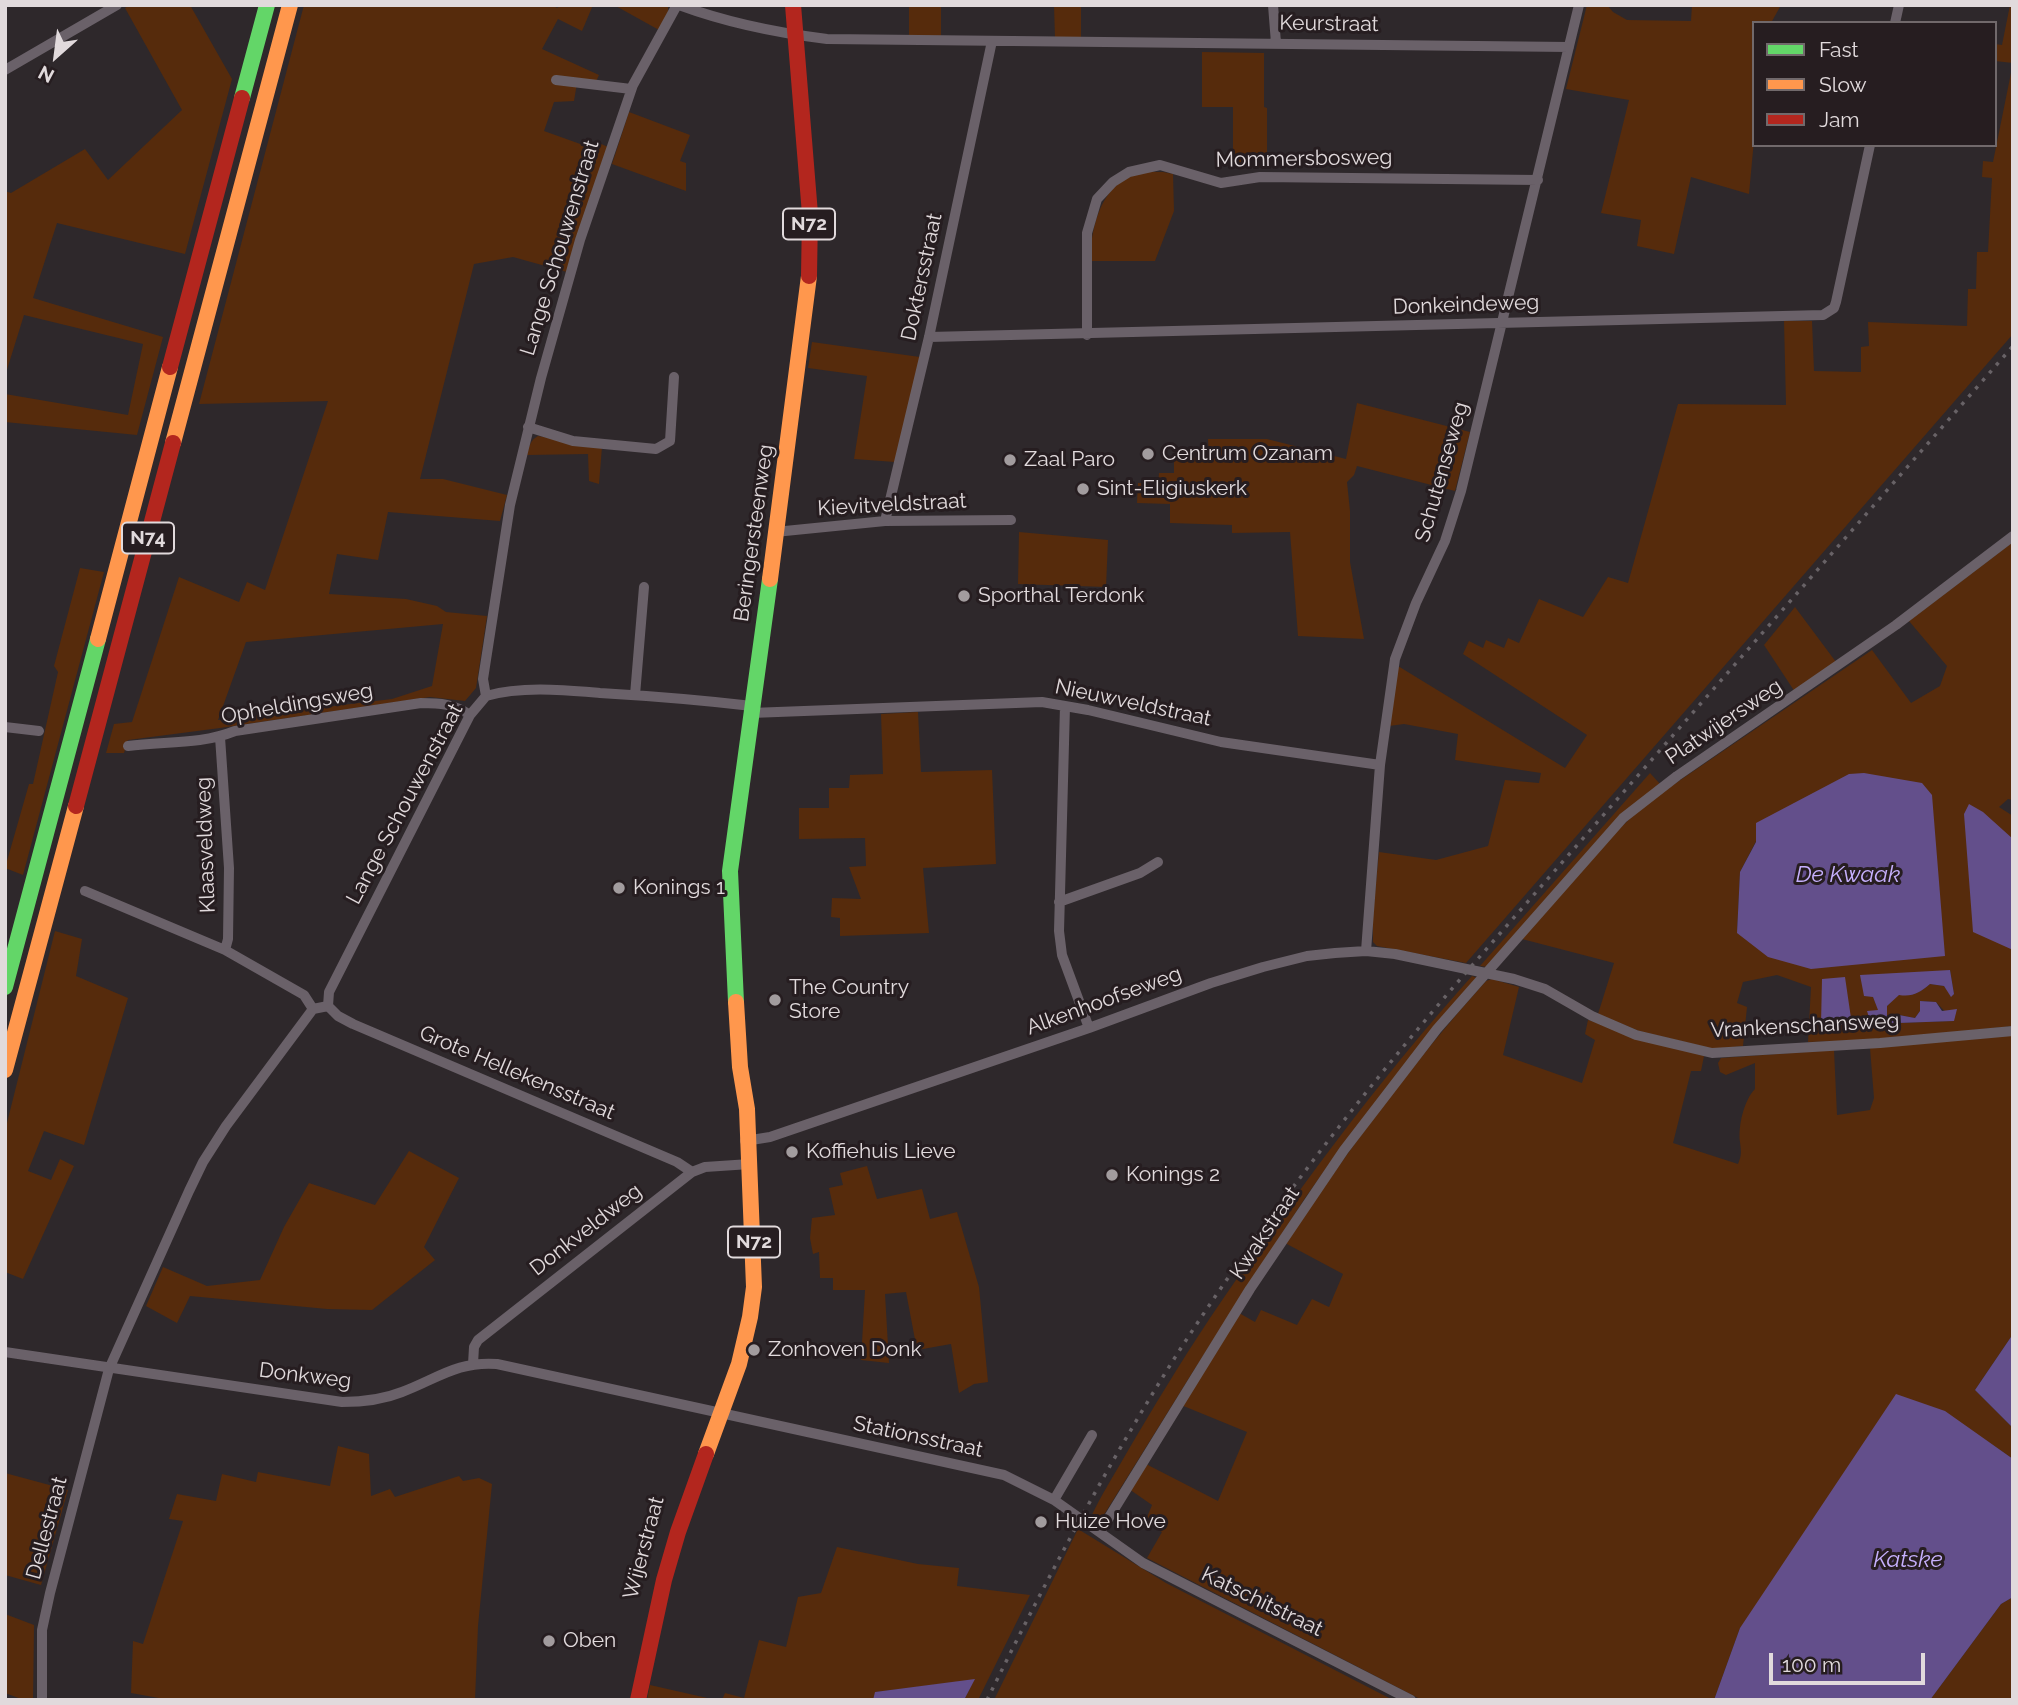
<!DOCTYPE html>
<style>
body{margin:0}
#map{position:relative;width:2018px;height:1705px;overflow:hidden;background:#2e282b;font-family:Raleway,sans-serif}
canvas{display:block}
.frame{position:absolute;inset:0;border:7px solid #e1dadc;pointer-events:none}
.legend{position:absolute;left:1752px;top:21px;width:245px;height:126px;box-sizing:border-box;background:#261d20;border:2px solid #71696b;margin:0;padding:9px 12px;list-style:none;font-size:21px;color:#e1dadc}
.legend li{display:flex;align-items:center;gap:14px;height:35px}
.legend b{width:35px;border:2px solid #71696b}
.north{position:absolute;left:21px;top:21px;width:70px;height:70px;-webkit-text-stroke:5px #261d20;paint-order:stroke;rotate:208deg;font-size:19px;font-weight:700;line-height:28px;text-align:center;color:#e1dadc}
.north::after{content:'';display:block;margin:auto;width:24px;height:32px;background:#e1dadc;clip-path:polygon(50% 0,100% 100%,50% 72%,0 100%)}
.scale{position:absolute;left:1769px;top:1653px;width:156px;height:32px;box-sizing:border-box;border:4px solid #e1dadc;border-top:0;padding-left:9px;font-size:21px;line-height:24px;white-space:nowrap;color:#e1dadc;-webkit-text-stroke:5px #261d20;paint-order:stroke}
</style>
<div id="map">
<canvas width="2018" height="1705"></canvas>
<div class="frame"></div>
<ul class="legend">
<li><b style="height:9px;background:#63d668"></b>Fast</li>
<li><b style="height:9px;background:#ff974d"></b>Slow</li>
<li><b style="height:9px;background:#b3261e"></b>Jam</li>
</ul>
<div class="north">N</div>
<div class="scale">100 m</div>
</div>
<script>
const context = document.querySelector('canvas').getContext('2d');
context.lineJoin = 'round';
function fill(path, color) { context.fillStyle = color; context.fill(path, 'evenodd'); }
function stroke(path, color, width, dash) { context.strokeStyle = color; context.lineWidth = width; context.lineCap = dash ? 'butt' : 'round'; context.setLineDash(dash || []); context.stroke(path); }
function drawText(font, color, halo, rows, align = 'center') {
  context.font = font + ' Raleway,sans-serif'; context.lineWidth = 6; context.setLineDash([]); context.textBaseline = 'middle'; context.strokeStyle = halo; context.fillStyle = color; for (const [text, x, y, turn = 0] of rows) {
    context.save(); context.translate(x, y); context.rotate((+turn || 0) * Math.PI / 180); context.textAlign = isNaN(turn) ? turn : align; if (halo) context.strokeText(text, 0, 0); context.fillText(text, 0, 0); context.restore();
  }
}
fill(new Path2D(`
 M130,5H190L232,79L185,254L57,223L33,298L163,337L137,435L5,422V394L128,415L143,344L24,315L5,376V191L11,193L85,149L108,180L182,110L125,8Z
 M304,5H553L557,8L561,5H593L582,31L558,19L542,49L599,75L594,86L577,83L574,101L554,102L544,131L597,150L599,143L608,147L567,272L513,257L474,264L420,479H443L507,495L500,521L388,512L378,560L337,554L329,594L406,599L437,606L446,612L487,616L476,688L465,701L430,697L220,728L128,740L124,753H106L114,724L132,722L179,577L239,602L247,582L265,590L328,401L199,404ZM443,624L432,686L392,699L218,720L246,642Z
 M614,5H668V12L659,30Z
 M909,5H941V37L909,36Z
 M1054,5H1081V38H1055Z
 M1587,5H1607L1613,12L1627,20L1691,21L1692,5H1781L1771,23H1754V140L1749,194L1691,177L1674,254L1637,246L1641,220L1601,213L1629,100L1566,89Z
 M2010,5H2013V334L1466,963L1377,946L1373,942V914L1379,852L1436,860L1488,846L1505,780L1539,783L1541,773L1455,760L1458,734L1404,724L1389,726L1398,666L1565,768L1587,735L1463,654L1469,641L1483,648L1486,640L1504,648L1508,638L1519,643L1539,599L1583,617L1608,577L1628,583L1678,404L1786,405L1784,321H1812L1814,371L1861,372V347L1869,346L1868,322L1967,326L1968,289H1976L1977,252H1988L1992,178L1982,177L1983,161L1993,162L2013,63L1995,61V44L2002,45Z
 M1202,52L1264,53V107L1267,108V167H1233V107H1202Z
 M629,112L690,135L680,161L686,163V191L612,164Z
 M1163,172L1173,174L1174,211L1155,261H1090C1091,227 1101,181 1141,173C1148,171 1156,172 1163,172Z
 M812,342L920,357L895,462L854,459L867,376L808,368Z
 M1357,403L1470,432L1455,491L1357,466L1354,475L1347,482L1350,511V562L1364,639L1298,636L1290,532L1232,533V525L1170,523V504L1137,503L1138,483L1158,484L1159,473H1174V457L1209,458L1208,439H1267L1346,459Z
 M538,436L602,447L599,484L589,481L588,454L527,455C529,447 530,440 538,436Z
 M1019,532L1108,540L1106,587L1018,584Z
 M2013,542V800L2008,799L1999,807L2013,816V839L2005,833L2010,947L2013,950V1026L1874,1040L1808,1042L1811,987L1777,975L1743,982L1737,1003L1747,1007L1743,1046L1714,1049L1639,1031L1598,1014L1614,963L1522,939L1609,839L1645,804L1872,650L1911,703L1940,686L1947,666L1909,621ZM1756,841L1737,933L1740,872ZM1950,970L1954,994L1951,996L1944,986L1930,984C1919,993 1913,997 1899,994L1887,1006V1018L1899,1015L1915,1018L1920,1011L1921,1001L1936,1002L1954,1021L1872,1024L1879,1011L1873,997Z
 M80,568L104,572L23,875L5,868L29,784H33L58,672L54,666Z
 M1795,607L1836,662L1795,692L1764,645Z
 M918,712L921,772L992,770L996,864L923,868L929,933L840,936V918L831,917L832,898L861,899L849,867L866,866L865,838L799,839V808H829V788H849L850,775L883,774L881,714Z
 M1650,773L1660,784L1489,967L1480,966Z
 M55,931L82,939L76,976L128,998L84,1145L44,1131L28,1171L51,1180L60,1159L74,1166L23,1279L5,1272V1131Z
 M1472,976L1477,978L1342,1146L1305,1198L1194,1370L1100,1521L1096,1523L1090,1519C1100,1497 1114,1475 1126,1454C1153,1408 1180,1363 1210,1318C1291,1199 1376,1083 1472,976Z
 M1492,979L1519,987L1503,1055L1582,1083L1595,1040L1585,1034L1588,1020L1704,1056L1701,1071H1691L1673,1143L1738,1164C1742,1155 1741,1151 1740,1142C1738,1126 1744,1100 1755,1089V1063L1726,1075L1720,1072L1718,1063L1721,1058L1834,1050L1837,1115L1870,1110L1874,1098L1870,1048L2013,1035V1334L1975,1390L2013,1428V1459L1984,1439L1740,1628L1714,1700H1422L1147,1558L1162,1532L1145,1522L1152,1505L1129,1489L1144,1463L1218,1501L1247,1432L1181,1405L1239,1313L1255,1322L1261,1310L1297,1325L1312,1299L1329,1307L1343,1274L1285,1243C1347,1152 1412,1063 1486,981Z
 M409,1151L459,1178L424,1247L435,1260L372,1310L327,1309L190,1296L177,1323L146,1306L163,1267L207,1286L260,1280L284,1227L309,1183L375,1205Z
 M867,1166L877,1199L922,1189L930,1219L957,1212L979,1287L988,1382L974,1384L959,1393L951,1344L917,1350L906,1292L885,1294L889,1363L861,1360L865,1290H833V1278H820L819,1252L813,1254L810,1238L812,1218L835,1215L829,1188L843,1185L840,1173Z
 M338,1446L369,1454L371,1496L390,1489L395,1497L459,1476L463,1481L479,1478L492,1484L478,1626L475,1700H170L131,1693L133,1641L143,1644L183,1521L169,1519L177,1494L216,1501L222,1474L256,1482L258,1472L330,1486Z
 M5,1473L68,1490L41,1585L5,1575Z
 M1078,1529L1166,1583L1393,1700H994Z
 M837,1547L918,1564L959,1568L957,1586L1030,1595L978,1700H964L974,1680L876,1692L873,1700H722L725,1693L744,1698L759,1640L786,1647L798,1597L821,1593Z
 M2013,1597V1700H1930L2001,1604Z
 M5,1614L34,1625L33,1700H24L5,1693Z
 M650,1685L716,1700H647Z`), '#562b0c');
fill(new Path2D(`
 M1864,773L1922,783L1932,795L1945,956L1811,969L1768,957L1737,933L1740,872L1756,842V823L1849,774Z
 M1969,804L1983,812L2013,839V950L1973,932L1964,814Z
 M1950,970L1954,994L1951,997L1944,986L1930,984C1919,993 1913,997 1899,995L1887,1006V1017L1899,1015L1915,1018L1920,1011V1001L1936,1002L1942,1011L1957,1009L1954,1021L1871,1024L1867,1011L1878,1010L1873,997L1864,996L1860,975Z
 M1845,977L1852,1025L1821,1024L1822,979Z
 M2013,1334V1428L1975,1390Z
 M1896,1394L1945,1411L2013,1459V1597L2001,1604L1930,1700H1714L1740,1628Z
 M975,1679L964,1700H873L875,1692Z`), '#634f8b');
stroke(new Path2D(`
 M679,5C725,22 778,33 827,39L1569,47
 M1273,5L1276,43
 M1895,23L1899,5
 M5,70L117,5
 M556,80L631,89
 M1087,335V233L1097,199L1113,182L1129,172L1160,165L1221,183L1260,177L1538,180
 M929,337L1823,315L1834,308L1836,302L1870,145
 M528,427L573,441L656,449L670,441L674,377
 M885,521L929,337L992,41
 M775,532L885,521L1011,520
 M635,695L644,587
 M486,696L483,679L510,505L541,378L580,240L633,85L677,5
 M486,696C522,686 563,690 600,693C651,696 701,700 752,706
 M1065,706L1059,931L1062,955L1089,1028
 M751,713L1042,702L1088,710L1221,742L1380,765
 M5,727L39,731
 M220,737L229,868L228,939L225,950
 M128,746C165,741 200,745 235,731L421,703C440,703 454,704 470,715
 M85,891L225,950L304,995L313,1009
 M1059,902L1140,873L1158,862
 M1366,951L1380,765L1395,659L1416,603L1445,541L1461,491L1579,5
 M328,1006L338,1016L353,1024L677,1162L692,1172
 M745,1141L770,1137L1089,1028L1211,983L1263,967L1307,956L1335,953L1366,951L1395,954L1514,979L1545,989L1592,1016L1636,1035L1712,1053L1880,1043L2013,1031
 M5,1352L342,1402C363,1402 382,1400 402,1392C437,1379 457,1361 497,1364L1004,1475L1054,1500L1143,1563L1411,1700
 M473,1364L474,1347L478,1340L692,1172L705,1167L750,1164
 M1054,1500L1092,1435
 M1100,1532L1250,1289L1344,1150L1437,1029L1623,818L1677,776L1896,625L2013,536
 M42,1700V1630L50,1593L109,1369L189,1191L203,1162L226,1126L313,1009L328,1006L329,992L470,715L486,696`), '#6a6169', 10);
stroke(new Path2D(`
 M242,98L267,5
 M5,987L98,639
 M736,1002L730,871L770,579`), '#63d668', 16);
stroke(new Path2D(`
 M173,443L290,5
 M770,579L809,276
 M98,639L170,367
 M5,1070L76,806
 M706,1454L739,1364L750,1317L754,1287L747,1109L740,1067L736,1002`), '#ff974d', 16);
stroke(new Path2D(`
 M793,5L810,214L809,276
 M170,367L242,98
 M76,806L173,443
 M638,1700L664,1580L678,1532L706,1454`), '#b3261e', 16);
stroke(new Path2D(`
 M987,1700C1046,1580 1109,1461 1181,1348C1268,1214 1365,1089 1469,969L2013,346`), '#686266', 3.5, [3.5, 7]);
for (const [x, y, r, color] of [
 [1148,454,7,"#a29c9e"],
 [1010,460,7,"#a29c9e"],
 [1083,489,7,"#a29c9e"],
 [964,596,7,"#a29c9e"],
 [619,888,7,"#a29c9e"],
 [775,1000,7,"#a29c9e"],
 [792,1152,7,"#a29c9e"],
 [1112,1175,7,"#a29c9e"],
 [754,1350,7,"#a29c9e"],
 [1041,1522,7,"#a29c9e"],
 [549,1641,7,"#a29c9e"]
]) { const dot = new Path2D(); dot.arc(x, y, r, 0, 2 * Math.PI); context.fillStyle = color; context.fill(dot); stroke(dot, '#261d20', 2.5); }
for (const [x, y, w] of [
 [809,224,52],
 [148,538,52],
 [754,1242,52]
]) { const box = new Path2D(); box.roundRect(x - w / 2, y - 15.5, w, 31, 5); context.fillStyle = '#261d20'; context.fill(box); stroke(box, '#e1dadc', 2); }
drawText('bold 19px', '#e1dadc', null, [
 ["N72",809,224],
 ["N74",148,538],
 ["N72",754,1242]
]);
drawText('21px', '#e1dadc', '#261d20', [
 ["Keurstraat",1329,24,1],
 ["Mommersbosweg",1304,159,-1],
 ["Lange Schouwenstraat",560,248,-73],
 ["Doktersstraat",922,277,-78],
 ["Donkeindeweg",1466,305,-2],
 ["Schutenseweg",1442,472,-74],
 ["Kievitveldstraat",892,505,-3],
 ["Beringersteenweg",754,533,-82],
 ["Nieuwveldstraat",1133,703,12],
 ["Opheldingsweg",297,704,-10],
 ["Platwijersweg",1724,722,-34],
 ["Lange Schouwenstraat",405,804,-62],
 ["Klaasveldweg",206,845,-92],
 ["Alkenhoofseweg",1104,1001,-20],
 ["Vrankenschansweg",1805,1026,-3],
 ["Grote Hellekensstraat",517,1073,23],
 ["Donkveldweg",586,1230,-38],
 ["Kwakstraat",1265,1233,-56],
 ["Donkweg",305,1376,7],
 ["Stationsstraat",918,1437,12],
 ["Dellestraat",47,1528,-75],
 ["Wijerstraat",644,1548,-75],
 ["Katschitstraat",1262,1602,26]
]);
drawText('21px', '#e1dadc', '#261d20', [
 ["Centrum Ozanam",1162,454],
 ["Zaal Paro",1024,460],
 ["Sint-Eligiuskerk",1097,489],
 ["Sporthal Terdonk",978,596],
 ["Konings 1",633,888],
 ["The Country",789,988],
 ["Store",789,1012],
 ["Koffiehuis Lieve",806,1152],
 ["Konings 2",1126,1175],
 ["Zonhoven Donk",768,1350],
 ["Huize Hove",1055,1522],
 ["Oben",563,1641]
], 'left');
drawText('italic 23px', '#c6b0fd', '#261d20', [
 ["De Kwaak",1848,875],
 ["Katske",1908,1560]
]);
</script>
